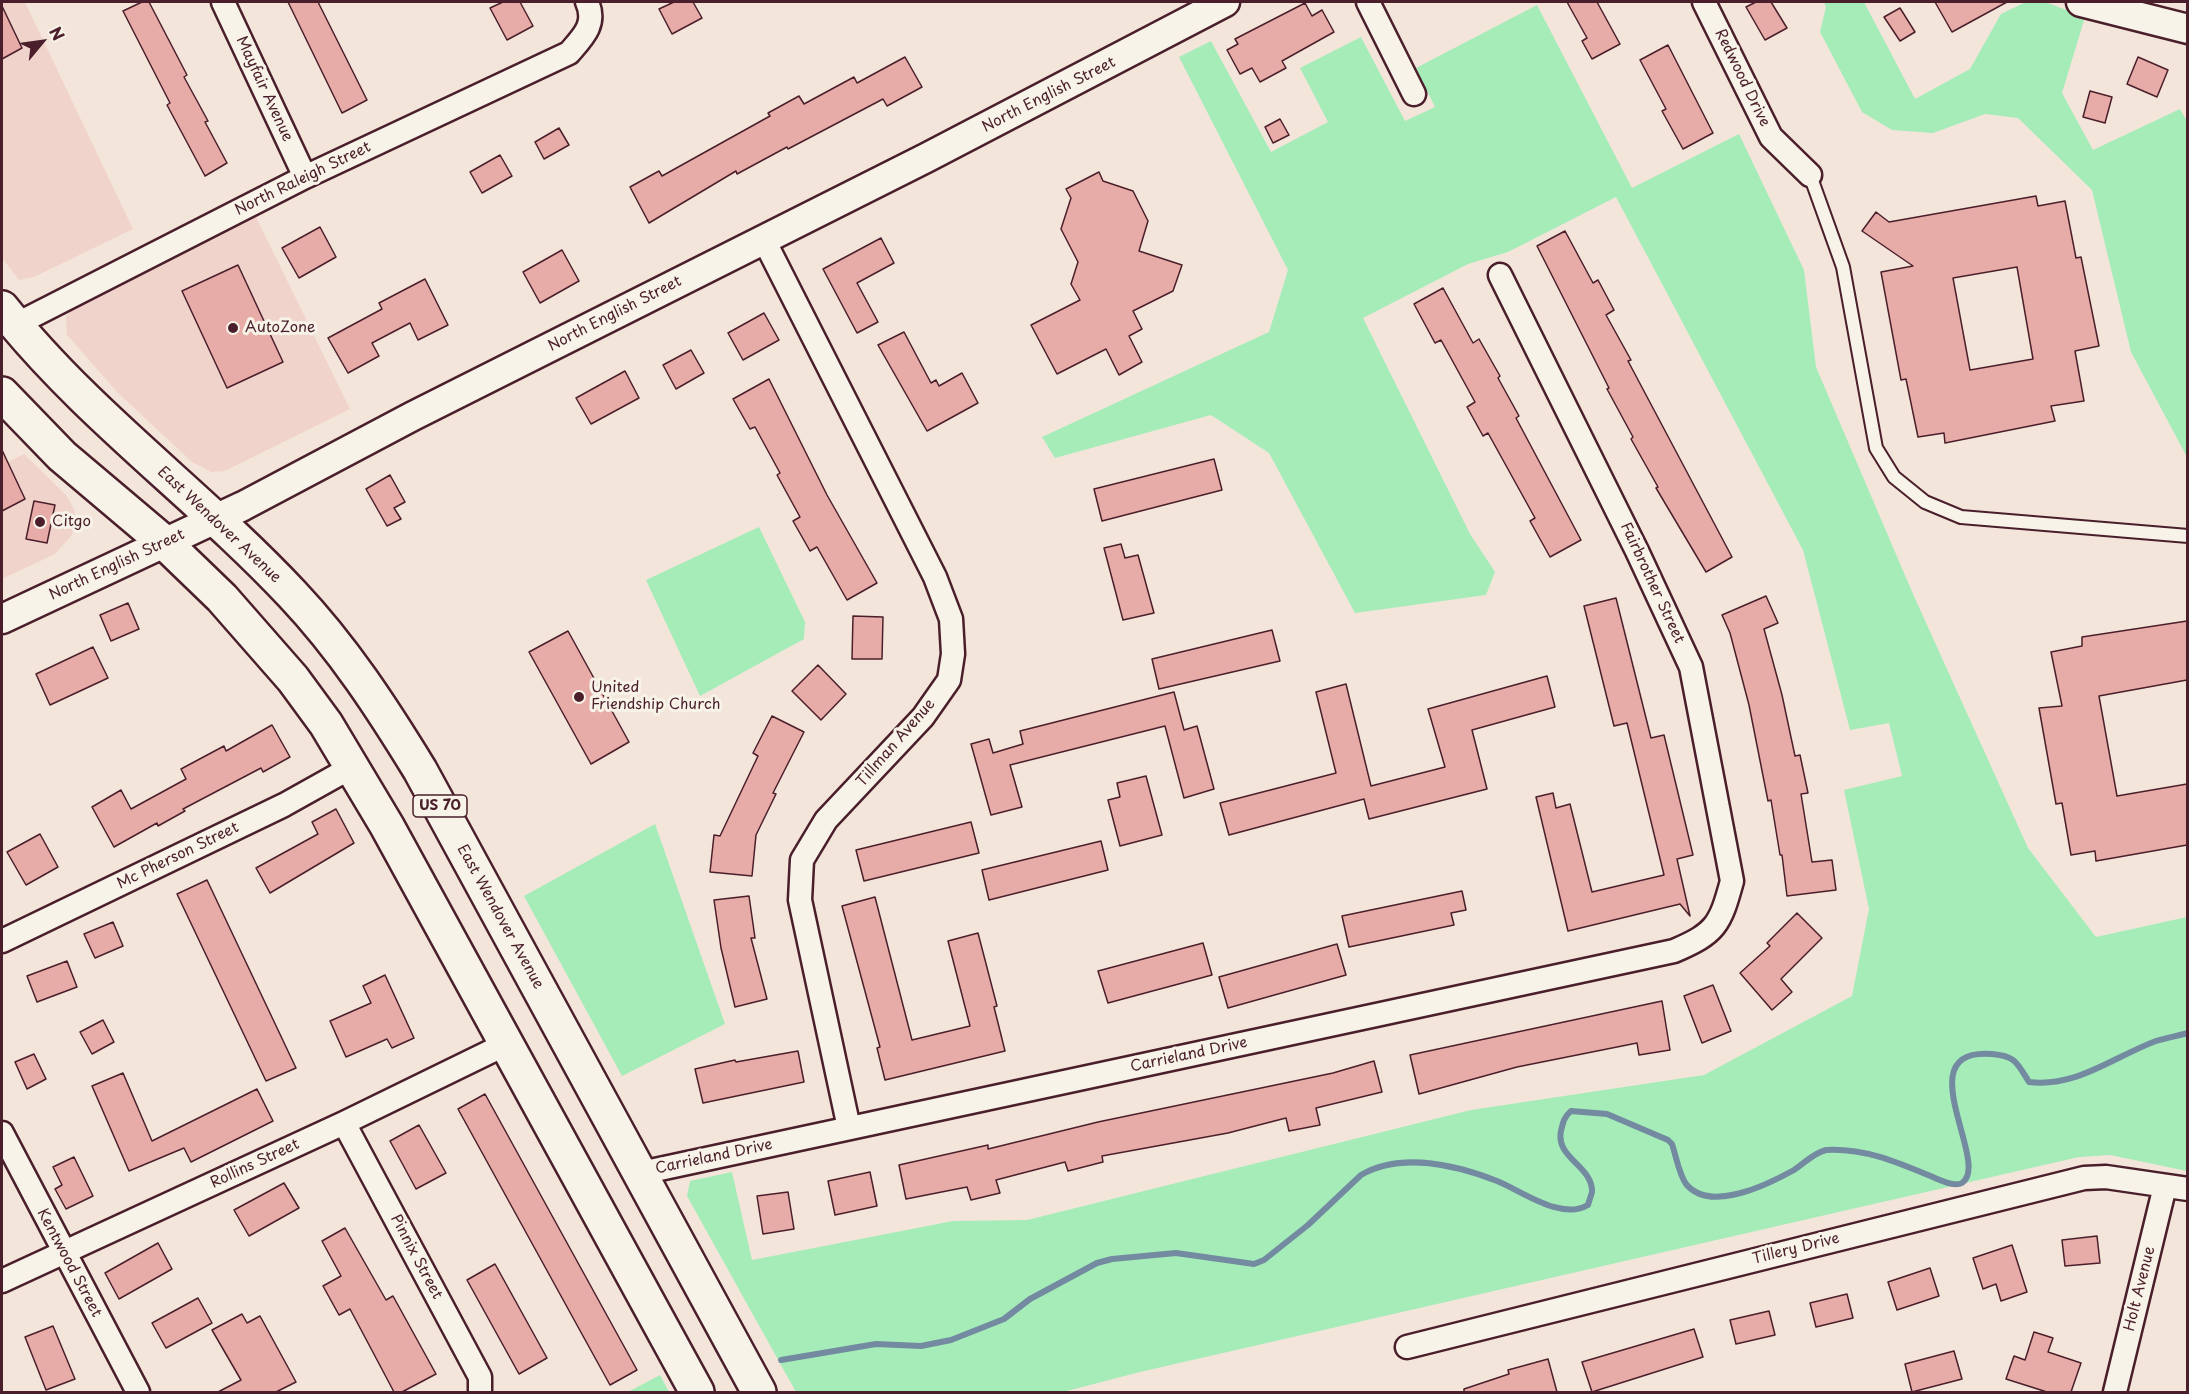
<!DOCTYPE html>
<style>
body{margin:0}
#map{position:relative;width:2189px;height:1394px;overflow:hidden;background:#f4e5db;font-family:"Playpen Sans",sans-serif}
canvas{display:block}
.frame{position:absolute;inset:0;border:3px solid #4a1f2b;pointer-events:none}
.north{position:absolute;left:12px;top:12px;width:60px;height:60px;-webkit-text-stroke:4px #f7f3e8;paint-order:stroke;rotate:61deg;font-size:16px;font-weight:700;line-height:24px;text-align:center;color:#4a1f2b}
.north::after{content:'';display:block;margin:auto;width:21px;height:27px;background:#4a1f2b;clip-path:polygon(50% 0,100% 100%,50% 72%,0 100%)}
</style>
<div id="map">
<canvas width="2189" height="1394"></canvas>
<div class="frame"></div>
<div class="north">N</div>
</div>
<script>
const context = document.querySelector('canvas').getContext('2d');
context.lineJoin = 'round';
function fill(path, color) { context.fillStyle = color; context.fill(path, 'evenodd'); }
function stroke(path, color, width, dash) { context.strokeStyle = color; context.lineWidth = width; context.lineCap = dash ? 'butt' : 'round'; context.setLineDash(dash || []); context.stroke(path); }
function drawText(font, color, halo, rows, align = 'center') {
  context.font = font + ' "Playpen Sans",sans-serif'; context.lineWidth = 6; context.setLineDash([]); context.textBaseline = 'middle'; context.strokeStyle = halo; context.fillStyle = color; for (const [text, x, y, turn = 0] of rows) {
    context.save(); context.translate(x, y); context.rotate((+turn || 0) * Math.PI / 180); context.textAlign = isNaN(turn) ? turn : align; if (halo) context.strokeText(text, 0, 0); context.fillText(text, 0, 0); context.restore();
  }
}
fill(new Path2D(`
 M2,2H25L133,229L34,277L19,280L2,258Z
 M256,217L350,409L225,471L211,472L192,462L118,393L67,335L66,317L74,306Z
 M24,454L66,495L74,509L76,520L72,535L55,554L2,579V465Z`), '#f0d4cc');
fill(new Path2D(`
 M1824,2H1864L1915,99L1970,69L2001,14L2026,2H2045L2085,17L2062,93L2093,150L2180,109L2188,123L2187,457L2131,352L2092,190L2018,118L1985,114L1933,133L1892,130L1862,112L1820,32L1826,7Z
 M1537,5L1632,188L1739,134L1804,270L1816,367L1913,594L2028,848L2096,937L2187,917V1171L2110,1155L2079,1157L1140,1372L1063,1392H796L687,1196L690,1181L732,1172L752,1260L953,1221L1027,1220L1471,1110L1704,1075L1852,996L1869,909L1844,790L1902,776L1889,723L1850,730L1803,550L1616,197L1508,252L1468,264L1363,318L1470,534L1495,572L1486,595L1355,613L1269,453L1211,415L1055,458L1042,437L1269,332L1288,270L1179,57L1211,41L1271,152L1328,122L1300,68L1361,37L1405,121L1435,107L1416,68Z
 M759,527L805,622L804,639L700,696L646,580Z
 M655,824L725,1024L622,1076L524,896Z
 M660,1375L669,1392H628Z`), '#a5ecb9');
stroke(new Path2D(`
 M781,1360L876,1344L921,1346L951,1340L1004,1319L1030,1299L1097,1263L1112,1259L1176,1253L1254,1264L1264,1260L1308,1225L1361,1175C1401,1152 1456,1165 1497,1181C1522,1191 1561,1221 1588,1205C1589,1201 1591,1196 1592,1192C1593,1166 1555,1158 1561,1131C1563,1122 1564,1117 1571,1111L1607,1114L1668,1140L1672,1144C1676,1156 1679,1174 1686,1184C1710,1213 1767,1185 1794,1170C1805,1163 1813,1153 1826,1150C1866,1148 1899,1163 1935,1178C1942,1181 1955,1187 1962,1183C1992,1164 1905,1047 1992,1054C2016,1056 2017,1063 2029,1082C2076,1088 2113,1057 2156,1041C2166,1038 2177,1036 2188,1033`), '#738aa1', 6);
const building = new Path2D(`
 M142,2H149L187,75L184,77L208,121L205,122L227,163L205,176L167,105L170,103L123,11Z
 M288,2H318L367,100L342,113Z
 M503,2H520L533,26L507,40L490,8Z
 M674,2H693L702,18L672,34L659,9Z
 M1567,2H1597L1620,44L1592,59L1582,41L1587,38Z
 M1756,2H1771L1787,28L1765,40L1746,7Z
 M1935,2H2007L1952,32Z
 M1305,3L1312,16L1322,10L1334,32L1282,61L1286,68L1260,82L1252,68L1240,74L1227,50L1238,44L1235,39Z
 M2,6L22,48L2,59Z
 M1900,8L1915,32L1900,41L1884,17Z
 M1668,45L1713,133L1683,149L1662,111L1666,109L1640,60Z
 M905,57L922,87L887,106L883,99L788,149L787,147L737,174L736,171L649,223L630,187L659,171L662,176L770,116L768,113L799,96L804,104L854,77L857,83Z
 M2138,57L2168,70L2157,97L2127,84Z
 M2090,91L2112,97L2105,123L2083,117Z
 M1280,119L1289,135L1273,143L1265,127Z
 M559,128L569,145L544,159L535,142Z
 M500,155L512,176L482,193L470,172Z
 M1099,172L1103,181L1133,191L1148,221L1139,251L1182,265L1173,291L1133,311L1142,329L1129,336L1142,362L1119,375L1106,349L1057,374L1031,325L1080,300L1071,284L1078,262L1061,229L1071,198L1066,189Z
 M2036,196L2038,206L2065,201L2076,258L2081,257L2099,346L2075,351L2084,401L2051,406L2055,421L1945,443L1944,433L1918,437L1906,379L1901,380L1881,272L1913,266L1862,231L1876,212L1889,222ZM2017,267L2033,359L1970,370L1953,278Z
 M320,227L336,257L299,278L282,248Z
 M1565,231L1593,283L1598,280L1614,310L1606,315L1631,360L1628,361L1732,557L1706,572L1656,488L1658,487L1631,439L1633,437L1607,389L1609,388L1537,246Z
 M881,238L894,263L857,283L878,322L857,333L823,269Z
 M562,250L579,281L540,303L523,272Z
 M238,265L283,362L227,388L182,291Z
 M425,279L448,325L418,340L410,323L372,343L379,356L348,373L328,338L382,309L379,303Z
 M1443,288L1473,343L1479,339L1500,376L1498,378L1519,416L1516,418L1581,540L1550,557L1530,521L1535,518L1488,433L1483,436L1467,407L1475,402L1441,340L1435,343L1414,304Z
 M764,313L779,340L743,360L728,333Z
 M904,332L931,383L936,380L939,386L962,373L978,403L927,431L878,345Z
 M691,350L704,373L676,389L663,365Z
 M625,371L639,398L591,424L576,398Z
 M769,379L827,495L877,583L847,600L817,547L810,551L793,521L800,517L777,475L780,473L755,427L750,429L733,399Z
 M2,450L25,499L2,511Z
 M1214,459L1222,490L1102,521L1094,489Z
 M390,475L405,502L394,508L401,519L387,526L366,489Z
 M34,501L55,505L47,543L26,539Z
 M1121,544L1125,558L1138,555L1154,613L1123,620L1104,548Z
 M1766,596L1778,623L1764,629L1782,695L1795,756L1800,755L1808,793L1801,794L1812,862L1832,860L1836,890L1787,896L1782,855H1780L1771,800L1768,801L1749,705L1730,633L1722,615Z
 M1616,598L1651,738L1664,735L1693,855L1677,859L1690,916L1680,904L1568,931L1536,797L1553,793L1556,808L1570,804L1592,892L1664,875L1627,723L1614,726L1584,606Z
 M128,603L139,629L111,641L100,615Z
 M853,616L883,617L882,659H852Z
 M2187,621V680L2099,696L2117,796L2187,784V845L2096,861L2095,851L2071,855L2062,803L2056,804L2039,708L2062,706L2051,652L2082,646V637Z
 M1272,630L1280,661L1159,689L1152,659Z
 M568,631L629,742L591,764L529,652Z
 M93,647L108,678L50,705L36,674Z
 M818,665L846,694L821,720L792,691Z
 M1547,676L1555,707L1472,730L1487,789L1369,819L1364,799L1229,835L1220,803L1336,773L1316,692L1346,684L1371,786L1445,767L1428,709Z
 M1174,692L1184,730L1197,726L1214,789L1184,798L1165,726L1010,765L1022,807L991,815L971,744L989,739L993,753L1023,744L1020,731Z
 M772,716L804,732L773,793L776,794L756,835L752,876L710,872L714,835L720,836L758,756L753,753Z
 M272,725L290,757L263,772L261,768L183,809L185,811L158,826L157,823L114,847L92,807L121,790L131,809L186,779L181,769L224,746L226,751Z
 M1146,776L1162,835L1120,846L1108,800L1120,797L1117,783Z
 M336,809L354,843L270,893L256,868L318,834L312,822Z
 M971,822L979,853L864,881L856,850Z
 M40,834L58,867L26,885L7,852Z
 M1101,841L1108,870L989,900L982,870Z
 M207,880L296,1068L266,1081L177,894Z
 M1462,891L1466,910L1451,913L1454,925L1349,947L1342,916Z
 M749,896L755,938H751L767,999L735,1007L721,948L714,900Z
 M875,897L912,1040L970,1026L948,941L978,933L997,1006L994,1007L1005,1051L885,1080L877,1048L880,1047L842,906Z
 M1797,913L1822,938L1781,979L1792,992L1772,1010L1740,973L1770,946L1767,943Z
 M113,922L123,946L95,958L84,934Z
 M1203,943L1212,975L1108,1003L1098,971Z
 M1337,944L1346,975L1228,1008L1219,977Z
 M67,961L77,987L37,1002L27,976Z
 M385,975L414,1038L392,1048L387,1039L346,1057L330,1021L371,1003L363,986Z
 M1713,985L1731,1031L1702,1043L1684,996Z
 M1662,1001L1670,1050L1639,1055L1637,1043L1517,1067L1419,1094L1410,1055Z
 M103,1020L114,1042L92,1054L80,1032Z
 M798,1051L804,1082L703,1103L695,1069L735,1060L736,1062Z
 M34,1054L46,1079L27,1089L15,1062Z
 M1374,1061L1382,1092L1316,1108L1320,1125L1289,1131L1286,1118L1228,1133L1102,1156L1103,1162L1068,1171L1065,1162L996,1180L1000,1193L971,1200L967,1187L906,1199L899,1165L988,1145V1149L1098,1122L1333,1073Z
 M123,1073L152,1141L257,1089L273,1121L191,1162L184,1148L129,1171L92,1086Z
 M485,1094L637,1370L610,1385L458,1109Z
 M419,1125L446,1173L416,1189L390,1141Z
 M74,1157L93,1196L66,1209L55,1189L62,1185L53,1167Z
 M870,1172L877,1206L835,1215L828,1181Z
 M284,1183L299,1208L249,1236L234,1210Z
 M788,1192L794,1229L763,1234L757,1196Z
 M345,1228L386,1300L393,1296L436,1374L402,1392H394L350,1309L339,1315L323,1286L341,1276L322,1241Z
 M2097,1236L2100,1263L2065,1266L2062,1240Z
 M158,1243L172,1269L119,1299L105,1273Z
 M2012,1245L2027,1292L2001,1301L1996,1284L1983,1289L1973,1258Z
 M495,1264L547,1358L519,1374L467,1280Z
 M1930,1268L1939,1296L1897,1310L1888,1282Z
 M1847,1294L1853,1318L1816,1327L1810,1303Z
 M198,1298L212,1323L166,1348L152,1323Z
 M1769,1311L1775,1335L1736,1344L1730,1320Z
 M242,1314L247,1323L260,1316L296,1382L276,1392H218L241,1380L212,1330Z
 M53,1326L75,1379L46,1390L25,1337Z
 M1694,1329L1703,1357L1592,1392L1582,1362Z
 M2034,1332L2053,1338L2048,1352L2081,1363L2071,1392H2047L2006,1379L2014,1356L2025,1360Z
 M1954,1351L1962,1379L1912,1392L1905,1364Z
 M1548,1359L1557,1392H1464V1389L1509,1374L1508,1370Z`);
fill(building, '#e7aca8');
stroke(building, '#4a1f2b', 1.5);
const service = new Path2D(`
 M1810,175L1843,267L1876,448L1894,477L1925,502L1961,517L2188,536`);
const minor = new Path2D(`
 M223,2L305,177
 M1368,2L1414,94
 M1704,2L1771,137L1810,175
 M763,238L935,577L951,619L953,654L949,680L923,717L826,820L802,860L800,900L849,1128
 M15,325L305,177L569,53C583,37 597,24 587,2
 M2,941L284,805L352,767
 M344,1123L480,1377V1392
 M2,1133L138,1392
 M641,1173L1674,951C1716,933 1720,925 1732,881L1691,667L1637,551L1500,275
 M2,1281L344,1123L506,1044
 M1407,1347L2084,1178L2106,1177L2188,1189
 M2115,1392L2165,1186`);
const tertiary = new Path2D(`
 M2081,2L2188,29
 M2,619L243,506L413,416L926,158L1225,2`);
const trunk = new Path2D(`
 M2,308C87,415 199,495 292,594C343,648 382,708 420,770L759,1392
 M2,394L62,456L165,543L222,598L293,679L326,724L387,826L697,1392`);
stroke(service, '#4a1f2b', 16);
stroke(minor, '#4a1f2b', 27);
stroke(tertiary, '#4a1f2b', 33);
stroke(trunk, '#4a1f2b', 38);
stroke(service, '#f7f3e8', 12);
stroke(minor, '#f7f3e8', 22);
stroke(tertiary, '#f7f3e8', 28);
stroke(trunk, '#f7f3e8', 33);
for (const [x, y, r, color] of [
 [233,328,6,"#4a1f2b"],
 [40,522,6,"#4a1f2b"],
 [579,697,6,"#4a1f2b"]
]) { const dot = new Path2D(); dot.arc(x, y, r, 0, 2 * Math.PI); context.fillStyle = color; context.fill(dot); stroke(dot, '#f7f3e8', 2); }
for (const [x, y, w] of [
 [440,806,54]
]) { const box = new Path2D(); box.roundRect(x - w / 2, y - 11, w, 22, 4.5); context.fillStyle = '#f7f3e8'; context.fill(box); stroke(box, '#4a1f2b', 1.5); }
drawText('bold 14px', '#4a1f2b', null, [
 ["US 70",440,806]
]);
drawText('15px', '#4a1f2b', '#f7f3e8', [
 ["Redwood Drive",1742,78,64],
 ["Mayfair Avenue",264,89,65],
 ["North English Street",1049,95,-27],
 ["North Raleigh Street",303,179,-26],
 ["North English Street",615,314,-27],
 ["East Wendover Avenue",219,525,43],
 ["North English Street",117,565,-25],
 ["Fairbrother Street",1652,583,65],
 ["Tillman Avenue",896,743,-49],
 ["Mc Pherson Street",178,856,-26],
 ["East Wendover Avenue",500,917,61],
 ["Carrieland Drive",1189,1055,-12],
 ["Carrieland Drive",714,1157,-12],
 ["Rollins Street",255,1164,-25],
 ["Tillery Drive",1796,1249,-14],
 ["Pinnix Street",416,1257,62],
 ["Kentwood Street",69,1263,62],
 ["Holt Avenue",2140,1289,-76]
]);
drawText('15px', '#4a1f2b', '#f7f3e8', [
 ["AutoZone",245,328],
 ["Citgo",52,522],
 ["United",591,688],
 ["Friendship Church",591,705]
], 'left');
</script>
